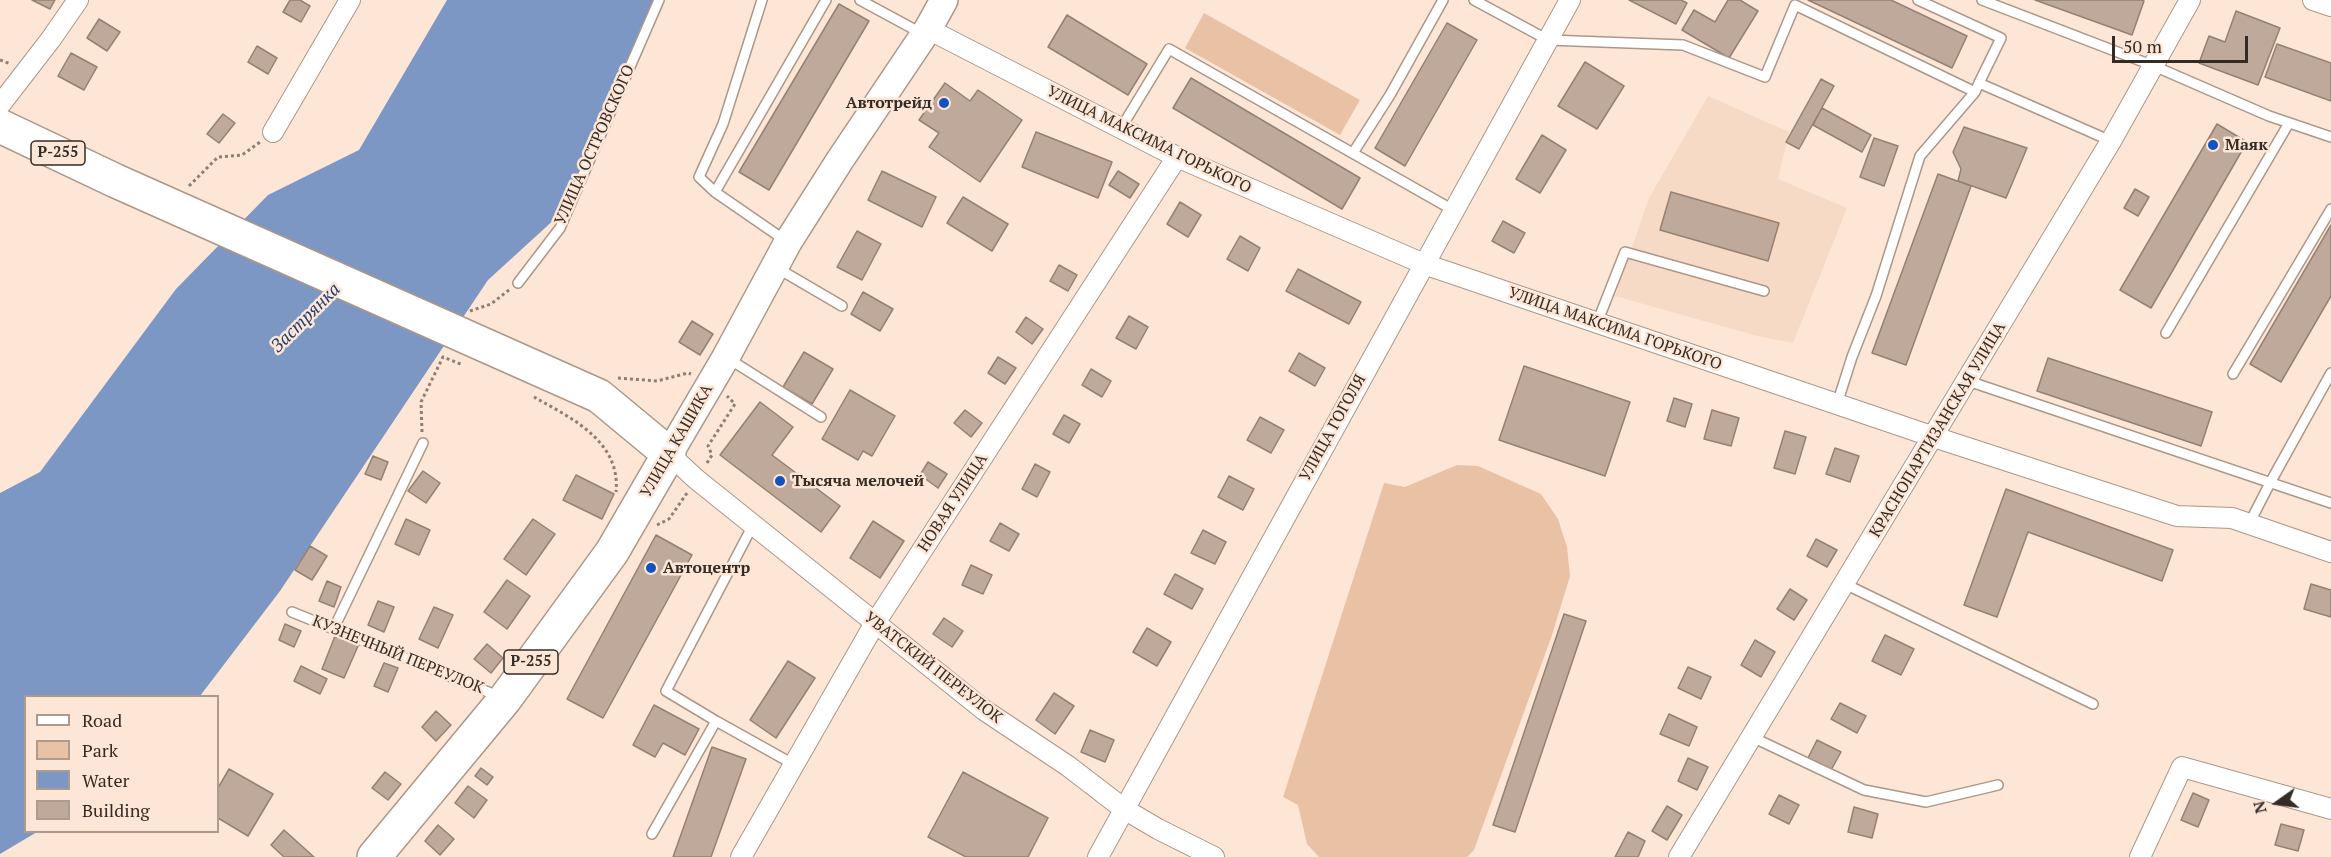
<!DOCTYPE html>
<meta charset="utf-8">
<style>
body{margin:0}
#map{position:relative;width:2331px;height:857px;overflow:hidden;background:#fde6d6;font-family:"PT Serif",serif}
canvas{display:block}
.legend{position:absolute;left:24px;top:695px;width:195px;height:138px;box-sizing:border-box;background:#fde6d6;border:2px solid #ad9b8f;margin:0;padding:8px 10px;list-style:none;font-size:18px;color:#342b25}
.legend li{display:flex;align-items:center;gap:12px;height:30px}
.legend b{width:30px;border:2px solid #ad9b8f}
.north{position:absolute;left:2247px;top:773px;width:60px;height:60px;-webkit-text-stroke:4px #fde6d6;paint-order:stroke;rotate:256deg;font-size:16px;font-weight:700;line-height:24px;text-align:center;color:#342b25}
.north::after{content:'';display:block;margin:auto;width:21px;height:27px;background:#342b25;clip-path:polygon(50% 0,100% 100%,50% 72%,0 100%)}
.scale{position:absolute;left:2112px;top:36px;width:136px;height:27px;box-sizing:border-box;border:3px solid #342b25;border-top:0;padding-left:8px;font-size:18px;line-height:21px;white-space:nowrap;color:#342b25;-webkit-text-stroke:4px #fde6d6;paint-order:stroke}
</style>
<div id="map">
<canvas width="2331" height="857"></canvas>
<ul class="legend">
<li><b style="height:8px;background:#fff"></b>Road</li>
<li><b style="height:16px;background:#e9c2a6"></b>Park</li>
<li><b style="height:16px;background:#7c97c3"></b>Water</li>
<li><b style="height:16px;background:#bfa99a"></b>Building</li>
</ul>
<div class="north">N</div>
<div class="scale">50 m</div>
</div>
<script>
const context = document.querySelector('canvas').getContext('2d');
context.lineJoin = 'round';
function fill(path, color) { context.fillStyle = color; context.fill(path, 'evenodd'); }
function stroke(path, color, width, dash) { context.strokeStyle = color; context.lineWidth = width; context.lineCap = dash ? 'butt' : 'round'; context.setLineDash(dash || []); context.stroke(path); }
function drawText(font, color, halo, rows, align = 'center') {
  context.font = font + ' "PT Serif",serif'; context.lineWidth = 5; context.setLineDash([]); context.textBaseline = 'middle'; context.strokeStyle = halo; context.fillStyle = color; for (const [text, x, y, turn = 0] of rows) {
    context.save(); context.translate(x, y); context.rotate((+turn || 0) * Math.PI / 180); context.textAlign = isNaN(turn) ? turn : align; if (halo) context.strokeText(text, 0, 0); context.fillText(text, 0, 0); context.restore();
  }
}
fill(new Path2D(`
 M1708,96L1789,132L1778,179L1847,208L1793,343L1757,336L1615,296L1649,198Z`), '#f7dac5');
fill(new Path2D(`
 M1204,13L1360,100L1340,135L1185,48Z
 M1457,465L1478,466L1541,494L1558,519L1567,547L1570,576L1552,635L1474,850L1467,857H1319L1307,844L1298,805L1283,797L1384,483L1405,487Z`), '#e9c2a6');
fill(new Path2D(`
 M447,0H654L568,207L488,280L280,591L200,696H26V832H37L0,854V493L40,472L176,289L268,195L359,150Z`), '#7c97c3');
const building = new Path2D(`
 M32,0H55L50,9Z
 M290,0H300L310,6L301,22L283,12Z
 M1629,0H1681L1687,3L1676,24Z
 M1728,0H1740L1758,11L1729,58L1682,30L1694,10L1715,22Z
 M1808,0H1891L1967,36L1952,68Z
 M2035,0H2141L2144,1L2132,35Z
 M839,4L869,21L769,190L739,172Z
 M2236,11L2280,28L2258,85L2199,63L2209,36L2225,42Z
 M1067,15L1147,64L1128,95L1048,47Z
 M99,19L120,32L107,51L87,38Z
 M1447,23L1477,40L1405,166L1375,148Z
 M2277,44L2331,63V101L2265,77Z
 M257,46L277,58L268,74L248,62Z
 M71,53L97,67L84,90L58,76Z
 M1585,62L1624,86L1597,129L1558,106Z
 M1191,78L1360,178L1342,209L1173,108Z
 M1821,79L1834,86L1799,149L1786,142Z
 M945,83L970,101L978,90L1022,120L980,182L929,147L939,133L919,120Z
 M1822,108L1871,135L1862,152L1813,125Z
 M223,114L235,123L219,143L207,134Z
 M2217,124L2247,142L2151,308L2120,290Z
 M1964,127L2027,148L2006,198L1958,181L1961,169L1953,152Z
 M1036,132L1112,162L1098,198L1022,167Z
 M1542,135L1566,150L1540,193L1516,179Z
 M1874,138L1898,146L1884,186L1860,177Z
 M882,171L936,197L922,227L868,200Z
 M1118,171L1139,184L1130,198L1109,185Z
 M1938,174L1971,186L1906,365L1872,353Z
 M2135,189L2149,197L2138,216L2124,208Z
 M1671,192L1779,223L1768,261L1660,230Z
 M963,197L1008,224L992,251L947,223Z
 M1180,202L1201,215L1188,237L1167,224Z
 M1503,221L1525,233L1514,253L1492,241Z
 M2331,225V296L2281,382L2250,364Z
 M857,231L881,244L862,280L837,267Z
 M1240,236L1260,248L1248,271L1227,259Z
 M1059,265L1077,275L1068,291L1050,281Z
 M1298,269L1361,302L1349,324L1286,291Z
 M863,292L893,309L880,331L851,314Z
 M1129,316L1148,327L1136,349L1116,338Z
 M1026,317L1043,329L1032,344L1016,332Z
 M692,321L713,334L700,355L679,342Z
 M804,352L833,369L812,404L783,387Z
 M1299,353L1325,368L1315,386L1289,371Z
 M998,357L1016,368L1005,384L988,373Z
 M2048,358L2212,412L2201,446L2037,391Z
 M1524,366L1630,402L1605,476L1499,440Z
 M1091,369L1111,381L1102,397L1082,385Z
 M850,390L895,416L872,456L863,451L858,460L822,439Z
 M1674,398L1692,404L1685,427L1667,421Z
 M760,402L793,427L772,455L840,506L821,532L720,455Z
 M965,410L982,423L971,437L954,423Z
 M1712,410L1739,418L1731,446L1704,439Z
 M1064,415L1080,424L1069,443L1053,434Z
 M1260,417L1284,430L1271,453L1247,440Z
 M1785,431L1806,437L1795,474L1774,468Z
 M1835,448L1859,456L1850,482L1826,474Z
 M373,456L388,462L381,480L365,474Z
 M928,462L947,474L938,488L920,475Z
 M1035,464L1050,472L1037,497L1022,489Z
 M423,471L440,483L426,503L408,491Z
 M576,475L614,494L602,519L563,500Z
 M1229,476L1254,489L1243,510L1218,497Z
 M2006,489L2173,550L2162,581L2028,532L1997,617L1964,605Z
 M406,519L430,530L419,555L395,544Z
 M533,519L555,534L526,575L504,559Z
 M873,521L904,541L880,578L850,558Z
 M1000,523L1019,534L1009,551L990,541Z
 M1203,530L1226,542L1215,564L1191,553Z
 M656,535L692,555L603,718L567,699Z
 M1816,539L1837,550L1827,567L1807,556Z
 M310,546L327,556L312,580L295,570Z
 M971,565L992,575L983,594L962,585Z
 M1175,574L1203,589L1192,609L1164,594Z
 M507,580L530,596L507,629L484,612Z
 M327,581L341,587L334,607L319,601Z
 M2311,584L2331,590V617L2304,609Z
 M1790,589L1807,600L1794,620L1777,609Z
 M378,601L394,607L384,632L368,625Z
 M434,607L453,615L438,648L419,639Z
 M1564,614L1586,621L1515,832L1493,825Z
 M944,618L963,631L952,647L933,634Z
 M285,624L301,631L294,647L279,640Z
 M1147,628L1171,642L1157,666L1133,652Z
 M1885,635L1914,649L1901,675L1872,661Z
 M335,636L358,646L344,678L322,669Z
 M1755,640L1775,652L1761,677L1741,665Z
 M487,644L503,658L491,673L474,659Z
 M788,661L815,678L776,738L750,720Z
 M384,663L398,668L388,692L374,686Z
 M301,666L327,679L320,694L294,681Z
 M1688,667L1711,677L1701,699L1678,688Z
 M1054,693L1074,706L1055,734L1036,720Z
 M1840,703L1866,716L1857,733L1831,719Z
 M654,705L699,729L685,755L663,743L655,757L633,745Z
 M436,711L451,725L436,741L422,727Z
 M1669,714L1697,727L1689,746L1660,734Z
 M1090,730L1114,740L1105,762L1081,752Z
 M1817,740L1841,752L1830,772L1807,760Z
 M712,747L746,759L711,857H673Z
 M1688,758L1708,767L1697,790L1678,781Z
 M481,768L493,777L487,785L475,776Z
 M229,769L273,794L248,836L218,818V788Z
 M385,772L401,784L388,800L372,788Z
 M963,772L1048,818L1028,857H966L928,837Z
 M468,786L487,800L474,818L455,803Z
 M2193,793L2209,800L2198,827L2181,820Z
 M1779,795L1799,805L1789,824L1769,814Z
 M1667,806L1682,815L1667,840L1652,831Z
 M1854,807L1878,814L1872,838L1848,832Z
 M2281,824L2304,830L2298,851L2275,845Z
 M438,825L454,839L440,855L425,841Z
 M284,830L314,857H284L271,845Z
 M1628,832L1645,841L1638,857H1615Z`);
fill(building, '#bfa99a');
stroke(building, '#958172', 1.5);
const lane = new Path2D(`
 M762,0L723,124L699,177L715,192L786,241
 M860,0L921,33
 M1474,0L1548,40L1683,45L1765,77L1795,5L1975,92L1979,83L2111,141
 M1918,0L2001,38L1979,83
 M1982,0L2154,66L2269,116L2331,137
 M1121,128L1169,49L1453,210
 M1353,153L1390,95L1443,0
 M715,192L826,0
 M777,268L842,306
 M518,283L560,228L659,0
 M1597,323L1625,252L1764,291
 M2166,333L2289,123
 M729,359L821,417
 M2233,374L2331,209
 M1968,381L2331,503
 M1837,404L1852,357L1876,296L1920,156L1975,92
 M2249,524L2270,483L2331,373
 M1845,584L2093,704
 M292,612L498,696
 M334,628L423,443
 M716,721L666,691L753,525
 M1752,737L1864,790L1926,802L1998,785
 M652,834L716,721L793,764`);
const street = new Path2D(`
 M2313,0L2331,6
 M928,29L1177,157L1424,264L1934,437L2177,516L2232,518L2331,552
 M0,105L51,39L78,0
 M273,132L350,0
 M669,454L696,479L984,710L1068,766L1124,809L1158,829L1214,857
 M741,857L875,623L1177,157
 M1098,857L1570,0
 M1679,857L2111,141L2190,0
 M2140,857L2182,767L2331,809`);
const secondary = new Path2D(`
 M669,454L726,357L788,242L840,160L928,29L944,0`);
const highway = new Path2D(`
 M0,126L116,181L599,396L669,454L612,552L505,699L374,857`);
stroke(lane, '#ac9788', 12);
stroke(street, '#ac9788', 22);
stroke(secondary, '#ac9788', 30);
stroke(highway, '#ac9788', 36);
stroke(new Path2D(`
 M0,60L11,64
 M189,186L218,157L242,155L260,142
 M470,311L491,304L509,290
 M618,378L657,381L688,373L691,374
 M534,397C571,418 621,441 616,492
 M422,432L421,402L443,357L463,365
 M707,463L712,455L708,446L735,404L727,396
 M657,525L669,519L687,493`), '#8e7f75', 3, [3, 3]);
stroke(lane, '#fff', 9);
stroke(street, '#fff', 20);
stroke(secondary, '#fff', 27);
stroke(highway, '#fff', 33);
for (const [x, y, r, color] of [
 [944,103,6,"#1053be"],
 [2213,145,6,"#1053be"],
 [780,481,6,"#1053be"],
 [651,568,6,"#1053be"]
]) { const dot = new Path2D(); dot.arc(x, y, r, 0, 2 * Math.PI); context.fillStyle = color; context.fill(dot); stroke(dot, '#fde6d6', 2); }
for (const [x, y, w] of [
 [58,153,54],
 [531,662,54]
]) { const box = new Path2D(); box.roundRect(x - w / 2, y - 12, w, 24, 4.5); context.fillStyle = '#fde6d6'; context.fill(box); stroke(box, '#342b25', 1.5); }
drawText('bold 15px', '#342b25', null, [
 ["Р-255",58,153],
 ["Р-255",531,662]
]);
drawText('bold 16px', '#342b25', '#fde6d6', [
 ["Автотрейд",932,103,"right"],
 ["Маяк",2225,145],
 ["Тысяча мелочей",792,481],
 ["Автоцентр",663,568]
], 'left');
drawText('16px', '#342b25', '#fde6d6', [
 ["УЛИЦА МАКСИМА ГОРЬКОГО",1149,140,26],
 ["УЛИЦА ОСТРОВСКОГО",595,145,-66],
 ["УЛИЦА МАКСИМА ГОРЬКОГО",1615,329,19],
 ["УЛИЦА ГОГОЛЯ",1333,428,-61],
 ["КРАСНОПАРТИЗАНСКАЯ УЛИЦА",1938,430,-59],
 ["УЛИЦА КАШИКА",677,441,-60],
 ["НОВАЯ УЛИЦА",953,503,-57],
 ["КУЗНЕЧНЫЙ ПЕРЕУЛОК",398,655,22],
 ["УВАТСКИЙ ПЕРЕУЛОК",933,668,38]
]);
drawText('italic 18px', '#1c3c73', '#fde6d6', [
 ["Застрянка",306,318,-45]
]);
</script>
